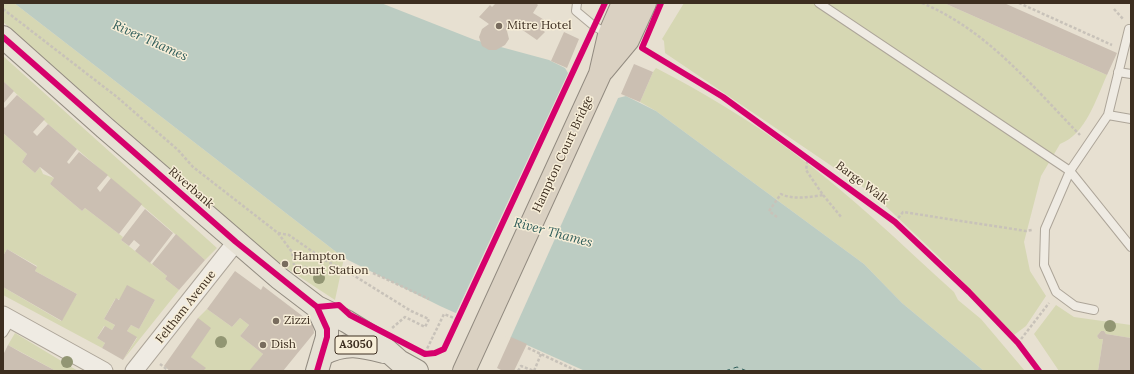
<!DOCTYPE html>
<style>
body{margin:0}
#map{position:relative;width:1134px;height:374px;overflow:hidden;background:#e7e0d1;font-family:Lora,serif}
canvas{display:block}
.frame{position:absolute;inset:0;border:4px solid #3d2e20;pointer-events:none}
</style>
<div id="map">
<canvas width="1134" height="374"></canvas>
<div class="frame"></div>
</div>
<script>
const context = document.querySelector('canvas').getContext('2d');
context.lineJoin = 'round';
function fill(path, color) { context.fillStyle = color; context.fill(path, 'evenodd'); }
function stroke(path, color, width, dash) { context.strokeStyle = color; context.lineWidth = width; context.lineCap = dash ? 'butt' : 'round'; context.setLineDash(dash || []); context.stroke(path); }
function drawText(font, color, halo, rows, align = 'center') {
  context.font = font + ' Lora,serif'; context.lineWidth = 3; context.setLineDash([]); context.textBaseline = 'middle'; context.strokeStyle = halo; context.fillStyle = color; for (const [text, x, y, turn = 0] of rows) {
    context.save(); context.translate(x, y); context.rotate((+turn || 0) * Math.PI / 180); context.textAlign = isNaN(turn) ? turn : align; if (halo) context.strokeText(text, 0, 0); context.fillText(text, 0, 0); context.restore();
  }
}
fill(new Path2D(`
 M3,3H14L344,258L335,300L271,258L3,22Z
 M684,3H944L1107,75C1096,99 1086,134 1060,144L1041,176L1024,242L1030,271L1046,296L1026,326L1014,335L940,258L873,194L665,53L664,41L662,39Z
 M3,56L217,248L205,260L48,124L3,81Z
 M656,68C703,92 749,120 791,151C849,193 901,244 954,292L958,300L981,319L1025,371H984L902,303L864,264L656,111L640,102L653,72Z
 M3,133L27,154L22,162L35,173L40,167L43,174L54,178L50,184L82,211L85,208L123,237L121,240L167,276L165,279L179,290L123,360L137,338L127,331L131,325L139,329L155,300L115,299L104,319L115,325L112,330L104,326L97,338L105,343L102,348L3,295V287L61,321L77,294L35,271L37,266L7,249L3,256Z
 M1056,305L1074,317L1131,325V338L1106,334L1104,331H1101L1097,336L1099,339H1103L1098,371H1059L1034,334Z
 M207,309L232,327L240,318L249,325L240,336L263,354L250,371H203L205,368L191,357L198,318Z
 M15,333L78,371H56L8,345Z`), '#d6d7b3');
fill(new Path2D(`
 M14,3H381L475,40L549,60L565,68L568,73L618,98L626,96L656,111L864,264L902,303L984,371H585L440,306L344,258Z`), '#bcccc2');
fill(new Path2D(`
 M569,71L619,96L510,339L455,315Z`), '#e7e0d1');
stroke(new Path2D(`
 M725,371L737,367L747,371`), '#2f5d5a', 1, [5, 4]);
fill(new Path2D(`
 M496,3H536L538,5L533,13L546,21L540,28L545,32L537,40L521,29L525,25L517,19L507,31L509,39L505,45L496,50H489L482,46L479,37L482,29L489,24L479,17L490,5L492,7Z
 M944,3H1004L1117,53L1107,75Z
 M564,32L579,39L567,68L551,61Z
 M634,64L653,72L640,102L621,94Z
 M3,81L14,91L3,104Z
 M17,95L45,119L33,132L37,136L48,124L77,149L67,162L69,164L79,152L108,175L97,188L100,192L111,178L142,204L119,234L85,208L82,211L50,184L54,178L40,167L35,173L22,162L27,154L3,133V106L5,108Z
 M145,209L173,233L150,263L135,251L140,245L134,240L129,246L121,240Z
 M176,234L205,260L179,290L165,279L167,276L152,264Z
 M7,249L37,267L35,271L77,294L62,321L3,287V256Z
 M235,271L261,290L263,286L313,324L314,333L283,371H249L263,354L240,336L249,325L240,318L232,327L207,309Z
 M127,285L155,300L139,329L131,325L127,331L137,337L123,360L102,348L105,343L97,338L105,326L112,330L115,325L104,319L116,298L119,300Z
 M198,318L211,328L191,357L206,368L203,371H170L164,366Z
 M1101,331H1104L1106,334L1131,338V371H1098L1103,339H1099L1097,336Z
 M511,337L527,344L514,371H503L497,368Z
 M8,345L22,353L56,371H3V355Z`), '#cbbfb2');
const lane = new Path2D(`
 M577,3L576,11L594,26L608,34
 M819,3L1070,171L1108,115L1129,29
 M1118,72L1131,74
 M1108,115L1131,119
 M1094,310L1075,306L1056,292L1044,265L1045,229L1070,171L1131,247
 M3,333L11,320`);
const street = new Path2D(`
 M3,315L104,371
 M134,371L236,242`);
const primary = new Path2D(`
 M3,37L105,128L279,278L317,307L346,321L372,337L399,361L417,371
 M323,354C346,342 361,346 384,352
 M317,371L327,337V329L317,307`);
const highway = new Path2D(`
 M603,70L628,40L645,3
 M464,371L600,74L609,35L623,3`);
stroke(lane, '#ada599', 10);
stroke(street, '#ada599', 19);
stroke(primary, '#928b80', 24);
stroke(highway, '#928b80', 24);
stroke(new Path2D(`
 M922,3C987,30 1031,85 1080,135
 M1019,3L1112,45
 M3,9L117,97L178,150L193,167L278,233L292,252L294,265
 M1114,9L1123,19
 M823,195L842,218
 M777,217L769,211L781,194C793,200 810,197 823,195L806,170L808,157
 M895,222L903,212L1026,231L1032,230
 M278,233L289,235L323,259L353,275L411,311L429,319L425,327L405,317L391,329
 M302,271L306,266
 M373,273L429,299
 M1018,343L1049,303
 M528,348L577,371
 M425,353L444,314L459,320
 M160,364L169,371
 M518,371L521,366L534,371L541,354`), '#c8c2b9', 2.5, [3, 2]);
stroke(lane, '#efebe3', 8);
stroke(street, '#efebe3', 17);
stroke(primary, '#e6e1d4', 22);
stroke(highway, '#dad1c2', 22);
stroke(new Path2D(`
 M661,3L642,48L723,97L895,222L969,292L1018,343L1039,371
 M3,37L236,242L317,307L327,329V337L317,371
 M317,307L339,305L350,315L425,354L435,353L444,349L605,3`), '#d6006c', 6);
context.fillStyle = '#929673';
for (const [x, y] of [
 [319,278],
 [1110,326],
 [221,342],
 [67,362]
]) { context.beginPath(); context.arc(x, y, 6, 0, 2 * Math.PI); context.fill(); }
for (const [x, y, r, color] of [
 [499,26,4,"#786c5e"],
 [285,264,4,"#786c5e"],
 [276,321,4,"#786c5e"],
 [263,345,4,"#786c5e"]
]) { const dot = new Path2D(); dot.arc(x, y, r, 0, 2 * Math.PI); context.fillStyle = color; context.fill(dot); stroke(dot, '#f7eed8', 1.5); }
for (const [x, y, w] of [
 [356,345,42]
]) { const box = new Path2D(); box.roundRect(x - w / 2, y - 9, w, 18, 3); context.fillStyle = '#f7eed8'; context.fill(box); stroke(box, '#3d2e20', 1); }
drawText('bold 11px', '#3d2e20', null, [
 ["A3050",356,345]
]);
drawText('12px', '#3d2e20', '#f7eed8', [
 ["Mitre Hotel",507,26],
 ["Hampton",293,257],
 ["Court Station",293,271],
 ["Zizzi",284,321],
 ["Dish",271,345]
], 'left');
drawText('12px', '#3d2e20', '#f7eed8', [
 ["Hampton Court Bridge",563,154,-65],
 ["Barge Walk",862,183,37],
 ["Riverbank",191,188,41],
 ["Feltham Avenue",186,307,-52]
]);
drawText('italic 13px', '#2f5d5a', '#f7eed8', [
 ["River Thames",150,41,24],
 ["River Thames",553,233,15]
]);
</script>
